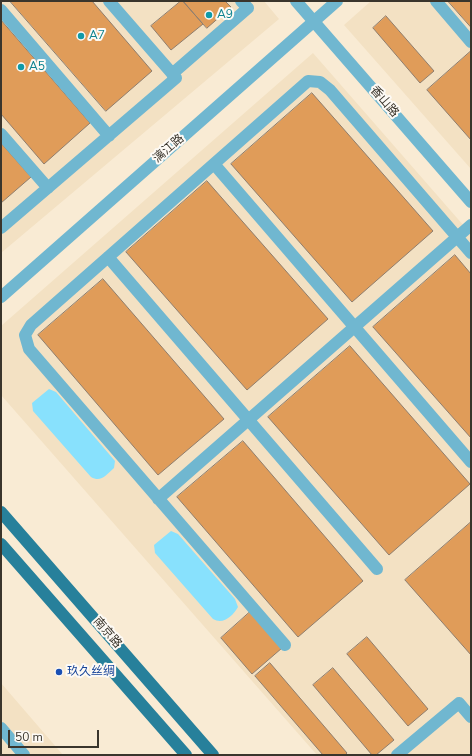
<!DOCTYPE html>
<meta charset="utf-8">
<style>
body{margin:0}
#map{position:relative;width:472px;height:756px;overflow:hidden;background:#f9ebd4;font-family:"Nunito Sans",sans-serif}
canvas{display:block}
.frame{position:absolute;inset:0;border:2px solid #3a352c;pointer-events:none}
.scale{position:absolute;left:8px;top:730px;width:91px;height:18px;box-sizing:border-box;border:2px solid #3a352c;border-top:0;padding-left:5px;font-size:12px;line-height:14px;white-space:nowrap;color:#3a352c;-webkit-text-stroke:3px #fdfaf5;paint-order:stroke}
</style>
<div id="map">
<canvas width="472" height="756"></canvas>
<div class="frame"></div>
<div class="scale">50 m</div>
</div>
<script>
const context = document.querySelector('canvas').getContext('2d');
context.lineJoin = 'round';
function fill(path, color) { context.fillStyle = color; context.fill(path, 'evenodd'); }
function stroke(path, color, width, dash) { context.strokeStyle = color; context.lineWidth = width; context.lineCap = dash ? 'butt' : 'round'; context.setLineDash(dash || []); context.stroke(path); }
function drawText(font, color, halo, rows, align = 'center') {
  context.font = font + ' "Nunito Sans","Noto Sans SC",sans-serif'; context.lineWidth = 4; context.setLineDash([]); context.textBaseline = 'middle'; context.strokeStyle = halo; context.fillStyle = color; for (const [text, x, y, turn = 0] of rows) {
    context.save(); context.translate(x, y); context.rotate((+turn || 0) * Math.PI / 180); context.textAlign = isNaN(turn) ? turn : align; if (halo) context.strokeText(text, 0, 0); context.fillText(text, 0, 0); context.restore();
  }
}
fill(new Path2D(`
 M1,1H264L279,19L1,253Z
 M371,1H471V169L344,25Z
 M313,53L471,234V755H317L1,395V326Z
 M1,683L63,755H1Z`), '#f3e1c3');
fill(new Path2D(`
 M49,389L56,392L115,461L114,468C106,475 101,483 91,477L33,411L32,403Z
 M171,531L178,534L235,599L238,607C233,616 223,625 213,619L155,553L154,545Z`), '#88e1fd');
const building = new Path2D(`
 M10,1H92L152,71L106,111Z
 M181,1H183L203,24L171,50L151,26Z
 M183,1H225L231,7L207,28Z
 M448,1H471V27Z
 M386,16L434,71L420,83L373,28Z
 M1,20L90,123L44,164L1,114Z
 M471,51V140L427,90Z
 M312,93L433,231L352,302L231,164Z
 M1,143L31,177L1,203Z
 M207,181L328,319L247,390L126,252Z
 M455,255L471,274V438L373,327Z
 M103,279L224,419L158,475L38,335Z
 M350,346L470,484L389,555L268,417Z
 M243,441L363,581L298,637L177,497Z
 M471,522V655L405,580Z
 M250,612L282,648L252,674L221,638Z
 M367,637L428,709L408,726L347,654Z
 M270,663L347,753L345,755H323L255,676Z
 M333,668L394,740L376,755H372L313,685Z`);
fill(building, '#e09c59');
stroke(building, '#907e6d', 1);
stroke(new Path2D(`
 M296,1L471,202
 M436,1L471,42
 M1,10L109,136
 M172,74L248,8L241,1
 M1,134L48,188
 M214,164L471,462
 M1,228L176,78L109,1
 M108,257L377,569
 M1,297L337,1
 M158,499L471,225
 M285,645L29,349L25,335L31,325L308,81L320,82L330,90L471,253
 M1,728L24,755
 M397,755L459,703L471,717`), '#70b7d0', 12);
stroke(new Path2D(`
 M1,512L213,755
 M1,544L186,755`), '#27809b', 12);
for (const [x, y, r, color] of [
 [209,15,4,"#0f9aa8"],
 [81,36,4,"#0f9aa8"],
 [21,67,4,"#0f9aa8"],
 [59,672,4,"#1a4fb4"]
]) { const dot = new Path2D(); dot.arc(x, y, r, 0, 2 * Math.PI); context.fillStyle = color; context.fill(dot); stroke(dot, '#fdfaf5', 1.5); }
drawText('12px', '#0d838f', '#fdfaf5', [
 ["A9",217,15],
 ["A7",89,36],
 ["A5",29,67]
], 'left');
drawText('12px', '#3a352c', '#fdfaf5', [
 ["香山路",384,102,49],
 ["漓江路",169,149,-41],
 ["南京路",107,633,49]
]);
drawText('12px', '#164399', '#fdfaf5', [
 ["玖久丝绸",67,672]
], 'left');
</script>
